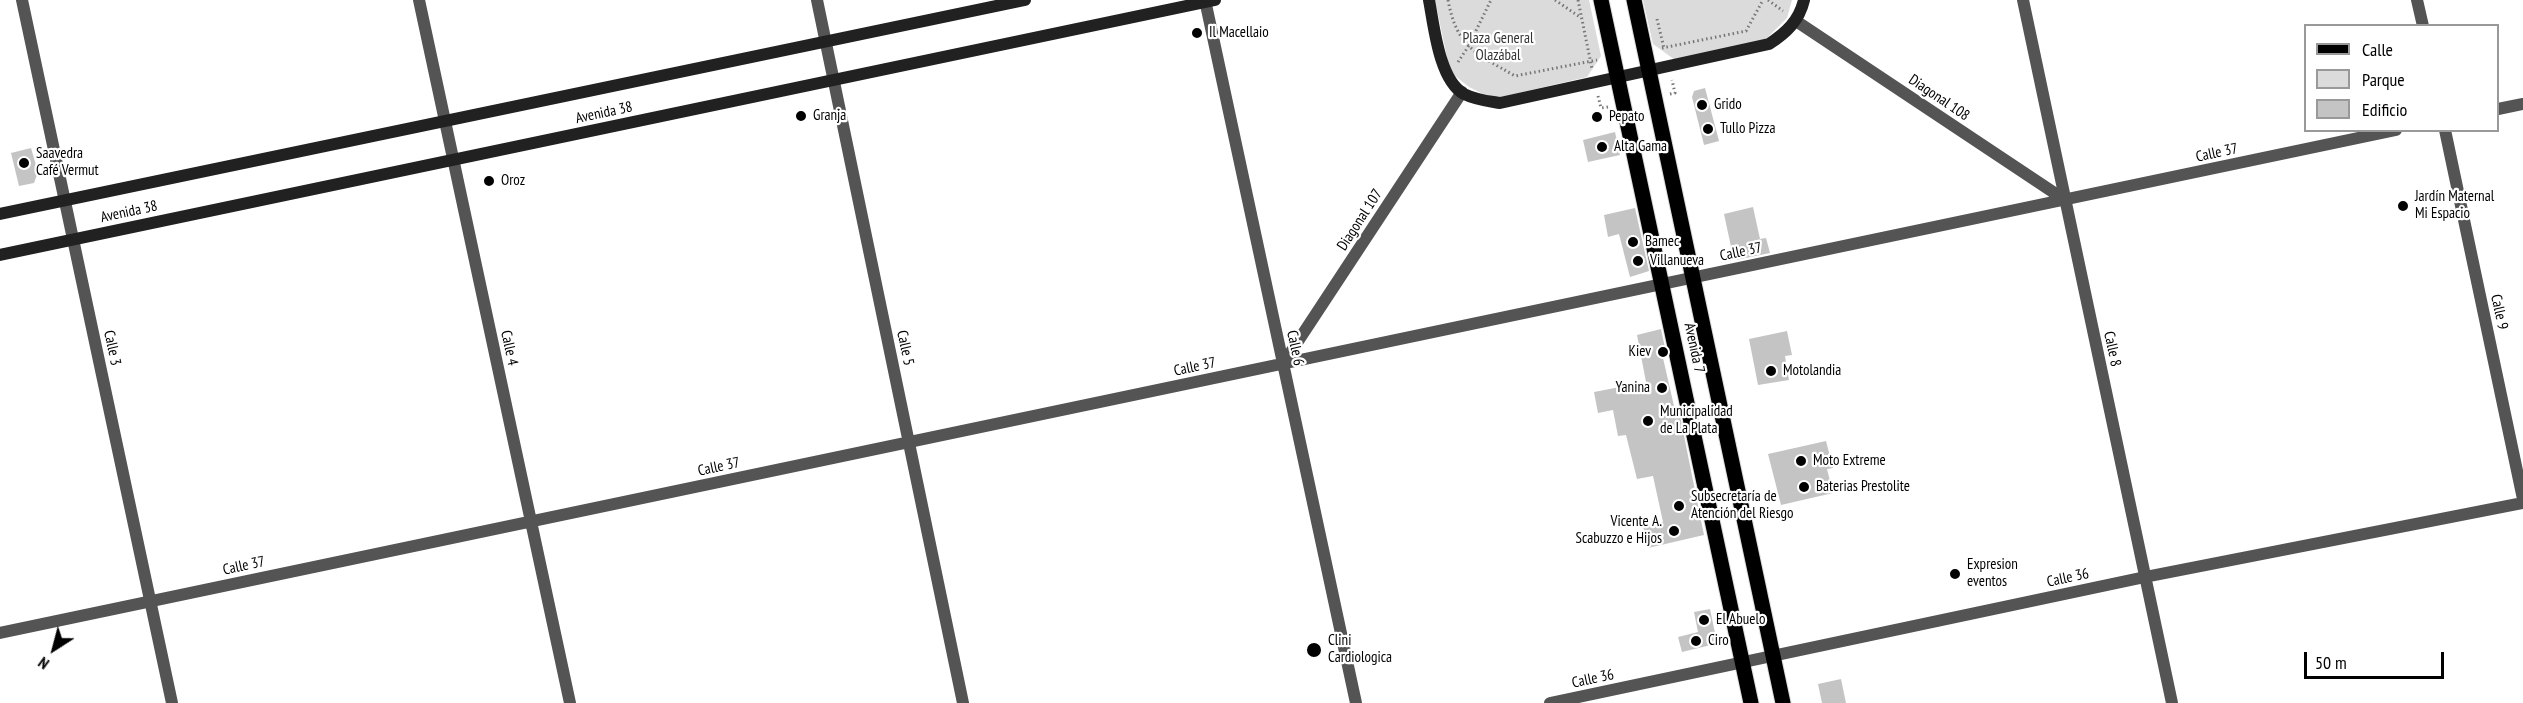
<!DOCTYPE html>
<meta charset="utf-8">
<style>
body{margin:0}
#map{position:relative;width:2523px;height:703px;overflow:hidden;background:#fff;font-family:"PT Sans Narrow",sans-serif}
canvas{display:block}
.legend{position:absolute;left:2304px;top:24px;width:195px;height:108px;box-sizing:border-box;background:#fff;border:2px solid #999;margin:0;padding:8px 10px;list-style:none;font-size:18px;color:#000}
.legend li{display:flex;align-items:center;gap:12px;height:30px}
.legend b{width:30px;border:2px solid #999}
.north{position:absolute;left:24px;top:619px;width:60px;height:60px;-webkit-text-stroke:4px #fff;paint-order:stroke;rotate:216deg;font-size:16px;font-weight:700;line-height:24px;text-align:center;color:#000}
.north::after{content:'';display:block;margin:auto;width:21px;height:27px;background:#000;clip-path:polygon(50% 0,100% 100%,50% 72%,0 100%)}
.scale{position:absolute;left:2304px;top:652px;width:140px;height:27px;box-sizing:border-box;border:3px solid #000;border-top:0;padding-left:8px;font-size:18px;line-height:21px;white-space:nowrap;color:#000;-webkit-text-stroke:4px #fff;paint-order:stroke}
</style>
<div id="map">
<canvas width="2523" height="703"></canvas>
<ul class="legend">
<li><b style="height:8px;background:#000"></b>Calle</li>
<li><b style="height:16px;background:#dbdbdb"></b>Parque</li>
<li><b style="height:16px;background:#c4c4c4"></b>Edificio</li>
</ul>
<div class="north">N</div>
<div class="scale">50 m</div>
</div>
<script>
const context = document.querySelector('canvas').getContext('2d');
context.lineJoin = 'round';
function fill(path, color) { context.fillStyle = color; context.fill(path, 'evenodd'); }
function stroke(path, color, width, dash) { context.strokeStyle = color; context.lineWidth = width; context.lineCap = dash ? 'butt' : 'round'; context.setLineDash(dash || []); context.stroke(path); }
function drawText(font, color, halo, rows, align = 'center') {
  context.font = font + ' "PT Sans Narrow",sans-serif'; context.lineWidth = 4.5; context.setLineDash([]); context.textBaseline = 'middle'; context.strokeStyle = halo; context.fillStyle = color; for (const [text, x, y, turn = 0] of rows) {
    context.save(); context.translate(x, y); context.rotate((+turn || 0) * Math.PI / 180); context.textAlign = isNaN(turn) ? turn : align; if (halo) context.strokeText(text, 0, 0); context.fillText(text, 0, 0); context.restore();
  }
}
fill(new Path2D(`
 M1435,0H1589L1601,56L1587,77L1493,99L1469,87L1450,72Z
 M1643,0H1792L1787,18L1763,42L1675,60L1653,44Z`), '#dbdbdb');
fill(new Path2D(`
 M1705,88L1719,141L1704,145L1692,97L1694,91Z
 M1615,132L1620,155L1588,162L1583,140Z
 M31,148L38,172L34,183L19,186L11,153Z
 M1753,207L1760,239L1766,238L1770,253L1736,260L1733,256L1724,214Z
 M1635,208L1649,271L1630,277L1619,234L1608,237L1604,215Z
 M1661,329L1667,357L1663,358L1674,406H1678L1704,535L1648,548L1643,526L1663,522L1653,476L1637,479L1626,435L1618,436L1613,410L1598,413L1594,392L1646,382L1637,335Z
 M1787,331L1792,355L1785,356L1789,380L1758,385L1749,339Z
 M1826,441L1833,468L1827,469L1833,493L1781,505L1768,454Z
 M1710,609L1716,638L1711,645L1682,652L1678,637L1698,632L1694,612Z
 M1841,679L1846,703H1822L1818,684Z`), '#c4c4c4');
const primary = new Path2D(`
 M1601,0L1751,703
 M1634,0L1783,703`);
stroke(primary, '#dbdbdb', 17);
stroke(new Path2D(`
 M1448,0C1457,48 1476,53 1515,76L1597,60
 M1555,0L1580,17
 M1578,0L1592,69
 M1768,0L1783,11
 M1657,19L1664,48
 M1662,48L1746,31L1763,0
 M1458,62L1468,47L1491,0
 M1670,94L1675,93L1672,80
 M1598,96L1601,108L1608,107`), '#767676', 3, [1.5, 3]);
stroke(new Path2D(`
 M22,0L172,703
 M419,0L570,703
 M817,0L963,703
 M1205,0L1356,703
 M2023,0L2172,703
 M2417,0L2423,26
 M1796,21L2065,200
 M2498,109L2523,104
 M2445,130L2523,499
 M1283,364L1462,92
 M0,633L2396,130
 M1550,703L2145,577L2523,503`), '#545454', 12);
stroke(new Path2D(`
 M1429,0C1434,26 1439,80 1464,94C1476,100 1487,101 1500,103L1769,44C1786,33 1799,21 1804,0
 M0,214L1025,0
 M0,255L1215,0`), '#212121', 12);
stroke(primary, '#000', 15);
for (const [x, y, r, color] of [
 [1197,33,6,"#000"],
 [1702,105,6,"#000"],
 [801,116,6,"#000"],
 [1597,117,6,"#000"],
 [1708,129,6,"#000"],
 [1602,147,6,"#000"],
 [24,163,6,"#000"],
 [489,181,6,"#000"],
 [2403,206,6,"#000"],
 [1633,242,6,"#000"],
 [1638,261,6,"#000"],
 [1663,352,6,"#000"],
 [1771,371,6,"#000"],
 [1662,388,6,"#000"],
 [1648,421,6,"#000"],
 [1801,461,6,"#000"],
 [1804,487,6,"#000"],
 [1679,506,6,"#000"],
 [1674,531,6,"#000"],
 [1955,574,6,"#000"],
 [1704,620,6,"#000"],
 [1696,641,6,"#000"],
 [1314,650,8,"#000"]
]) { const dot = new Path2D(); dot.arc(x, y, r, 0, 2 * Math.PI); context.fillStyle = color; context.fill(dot); stroke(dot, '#fff', 2); }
drawText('15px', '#000', '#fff', [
 ["Il Macellaio",1209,33],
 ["Grido",1714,105],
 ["Granja",813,116],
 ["Pepato",1609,117],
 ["Tullo Pizza",1720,129],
 ["Alta Gama",1614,147],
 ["Saavedra",36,154],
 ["Café Vermut",36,171],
 ["Oroz",501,181],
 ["Jardín Maternal",2415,197],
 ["Mi Espacio",2415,214],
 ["Bamec",1645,242],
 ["Villanueva",1650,261],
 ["Kiev",1651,352,"right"],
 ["Motolandia",1783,371],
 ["Yanina",1650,388,"right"],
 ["Municipalidad",1660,412],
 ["de La Plata",1660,429],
 ["Moto Extreme",1813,461],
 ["Baterias Prestolite",1816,487],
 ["Subsecretaría de",1691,497],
 ["Atención del Riesgo",1691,514],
 ["Vicente A.",1662,522,"right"],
 ["Scabuzzo e Hijos",1662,539,"right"],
 ["Expresion",1967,565],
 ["eventos",1967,582],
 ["El Abuelo",1716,620],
 ["Clini",1328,641],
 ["Cardiologica",1328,658],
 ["Ciro",1708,641]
], 'left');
drawText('15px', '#323232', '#fff', [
 ["Plaza General",1498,39],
 ["Olazábal",1498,56]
]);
drawText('15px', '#000', '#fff', [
 ["Diagonal 108",1939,98,34],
 ["Avenida 38",604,113,-12],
 ["Calle 37",2217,153,-12],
 ["Avenida 38",129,212,-12],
 ["Diagonal 107",1360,220,-57],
 ["Calle 37",1741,252,-12],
 ["Calle 9",2499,312,78],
 ["Calle 3",112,348,78],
 ["Calle 4",509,348,78],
 ["Calle 5",905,348,78],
 ["Calle 6",1295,348,78],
 ["Avenida 7",1694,348,78],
 ["Calle 8",2112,349,78],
 ["Calle 37",1195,367,-12],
 ["Calle 37",719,467,-12],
 ["Calle 37",244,566,-12],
 ["Calle 36",2068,578,-12],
 ["Calle 36",1593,679,-12]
]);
</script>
